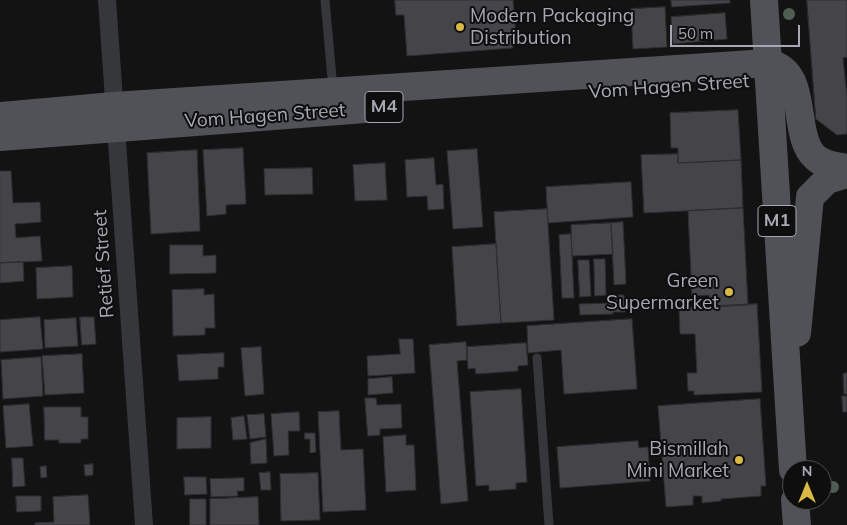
<!DOCTYPE html>
<style>
body{margin:0}
#map{position:relative;width:847px;height:525px;overflow:hidden;background:#131314;font-family:Mulish,sans-serif}
canvas{display:block}
.north{position:absolute;left:782px;top:460px;width:50px;height:50px;box-sizing:border-box;background:#0e0e0f;border:1px solid #4b4c51;border-radius:50%;rotate:0deg;font-size:14px;font-weight:700;line-height:20px;text-align:center;color:#a6a9b3}
.north::after{content:'';display:block;margin:auto;width:18px;height:22px;background:#dab945;clip-path:polygon(50% 0,100% 100%,50% 72%,0 100%)}
.scale{position:absolute;left:670px;top:25px;width:130px;height:22px;box-sizing:border-box;border:2px solid #a6a9b3;border-top:0;padding-left:6px;font-size:15px;line-height:18px;white-space:nowrap;color:#a6a9b3;-webkit-text-stroke:4px #0e0e0f;paint-order:stroke}
</style>
<div id="map">
<canvas width="847" height="525"></canvas>
<div class="north">N</div>
<div class="scale">50 m</div>
</div>
<script>
const context = document.querySelector('canvas').getContext('2d');
context.lineJoin = 'round';
function fill(path, color) { context.fillStyle = color; context.fill(path, 'evenodd'); }
function stroke(path, color, width, dash) { context.strokeStyle = color; context.lineWidth = width; context.lineCap = dash ? 'butt' : 'round'; context.setLineDash(dash || []); context.stroke(path); }
function drawText(font, color, halo, rows, align = 'center') {
  context.font = font + ' Mulish,sans-serif'; context.lineWidth = 4; context.setLineDash([]); context.textBaseline = 'middle'; context.strokeStyle = halo; context.fillStyle = color; for (const [text, x, y, turn = 0] of rows) {
    context.save(); context.translate(x, y); context.rotate((+turn || 0) * Math.PI / 180); context.textAlign = isNaN(turn) ? turn : align; if (halo) context.strokeText(text, 0, 0); context.fillText(text, 0, 0); context.restore();
  }
}
const building = new Path2D(`
 M395,0H513L516,38H512L513,48L407,56L404,15H396Z
 M671,0H730V3L672,7Z
 M807,0H847V57L843,58L847,97V134L837,135L816,119Z
 M665,7L667,47L633,49L631,9Z
 M725,13L727,39L673,44L671,17Z
 M738,110L741,160L678,163V148H671L670,113Z
 M243,148L246,204L226,205V214L207,216L203,150Z
 M477,149L483,227L453,229L447,151Z
 M197,150L200,231L151,234L147,153Z
 M678,154V163L741,160L743,208L644,213L641,155Z
 M434,158L436,185L443,184L444,209L428,210L427,196L407,197L405,160Z
 M385,163L387,200L355,201L353,165Z
 M312,168L313,194L265,195L264,169Z
 M0,171H11L13,203L40,202L41,222L15,224L16,238L40,236L42,261L0,263Z
 M631,182L633,217L548,223L546,187Z
 M743,208L748,305L710,307L709,295L692,296L688,211Z
 M547,209L554,320L501,323L494,212Z
 M623,222L626,284L614,285L611,223Z
 M611,223L613,254L572,256L571,225Z
 M571,234L574,298H562L559,235Z
 M496,244L501,323L457,326L452,247Z
 M170,245H203V256L216,255V273L170,274Z
 M594,259H605L606,295L595,296Z
 M578,260H589L591,296L580,297Z
 M23,262L24,281L0,283V263Z
 M72,266L73,297L37,299L36,268Z
 M204,289V295L214,294L215,328H205V335L173,336L172,290Z
 M614,295H624L625,312H613V314L580,315L579,304L614,303Z
 M757,304L762,392L694,395V391H688L687,373H697L695,334H680L679,308Z
 M40,317L43,349L0,352V320Z
 M80,317H94L96,344L82,345Z
 M76,318L78,346L45,348L44,320Z
 M632,319L637,389L564,394L561,350L528,353L527,326Z
 M399,339H413L415,373L368,376L367,356L400,354Z
 M466,342L467,360L457,361L468,501L441,504L429,345Z
 M526,343L528,365L518,366V371L476,374L475,368L468,369L467,347Z
 M261,347L264,394L245,396L241,348Z
 M224,353V367H218V379L179,381L177,355Z
 M82,354L84,393L45,395L42,356Z
 M41,357L43,396L3,399L1,360Z
 M847,373V394H844L843,374Z
 M392,377L393,393L368,395V379Z
 M521,389L527,482L516,483V489L489,491V485L476,486L470,392Z
 M842,396H847V412H843Z
 M365,398H376L377,405L401,404L402,428L380,429V435L368,436Z
 M760,399L766,486H761V496L721,499V501L702,503V496H693V505L666,507L658,406Z
 M29,404L33,446L6,448L3,406Z
 M44,407H81V417H88V439H81V443H59V440H45Z
 M339,411L341,450L363,449L366,510L323,512L318,412Z
 M299,412L300,431H288L289,455L274,456L271,414Z
 M264,414L266,437L250,439L247,415Z
 M244,416L247,439L233,440L231,418Z
 M211,417V448L177,449V418Z
 M305,433H315L316,452L310,453V439H305Z
 M406,435V445H414L416,490L386,492L383,437Z
 M266,439L267,463L251,464L250,443Z
 M638,441L639,448L648,447L650,481L560,488L557,447Z
 M12,458H23L25,486L13,487Z
 M93,464V475L85,476L84,465Z
 M46,466L47,477L41,478L40,467Z
 M270,472L271,490H261L259,473Z
 M318,473L320,520L281,521L280,474Z
 M184,477H206L207,494L185,495Z
 M244,478V491H237L238,496L211,497L210,479Z
 M88,495L90,525H35V523L54,522L53,497Z
 M16,496H41V511L17,512Z
 M258,497L259,525H210V499Z
 M190,499H206V525H190Z`);
fill(building, '#454549');
stroke(building, '#2e2d30', 1);
stroke(new Path2D(`
 M325,0L333,89
 M537,358L549,525`), '#36373b', 9);
stroke(new Path2D(`
 M107,0L144,525`), '#36373b', 18);
stroke(new Path2D(`
 M764,0L793,470
 M0,116L114,106L768,63C811,71 790,134 815,157C823,165 836,166 847,168
 M0,137L378,108
 M797,333L810,197L827,180L847,174
 M795,500L797,525`), '#515257', 28);
context.fillStyle = '#4f5e52';
for (const [x, y] of [
 [789,14],
 [833,487]
]) { context.beginPath(); context.arc(x, y, 6, 0, 2 * Math.PI); context.fill(); }
for (const [x, y, r, color] of [
 [460,27,5,"#dab945"],
 [729,292,5,"#dab945"],
 [739,460,5,"#dab945"]
]) { const dot = new Path2D(); dot.arc(x, y, r, 0, 2 * Math.PI); context.fillStyle = color; context.fill(dot); stroke(dot, '#0e0e0f', 2); }
for (const [x, y, w] of [
 [384,107,38],
 [777,221,38]
]) { const box = new Path2D(); box.roundRect(x - w / 2, y - 15.5, w, 31, 4); context.fillStyle = '#0e0e0f'; context.fill(box); stroke(box, '#a6a9b3', 1); }
drawText('bold 18px', '#a6a9b3', null, [
 ["M4",384,107],
 ["M1",777,221]
]);
drawText('19px', '#a6a9b3', '#0e0e0f', [
 ["Modern Packaging",470,16,"left"],
 ["Distribution",470,38,"left"],
 ["Green",719,281],
 ["Supermarket",719,303],
 ["Bismillah",729,449],
 ["Mini Market",729,471]
], 'right');
drawText('19px', '#a6a9b3', '#0e0e0f', [
 ["Vom Hagen Street",669,87,-4],
 ["Vom Hagen Street",265,116,-4],
 ["Retief Street",104,264,-94]
]);
</script>
